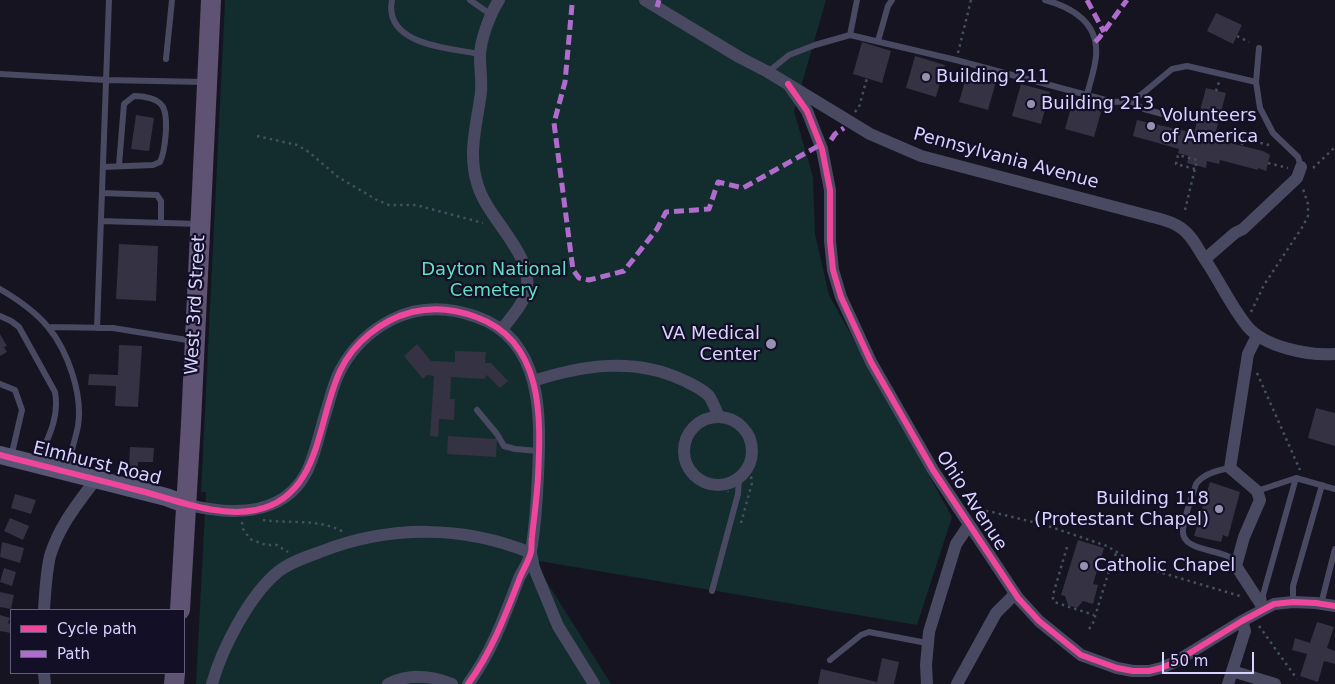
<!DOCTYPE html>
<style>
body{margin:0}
#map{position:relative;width:1335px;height:684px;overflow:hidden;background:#161421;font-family:"DejaVu Sans",sans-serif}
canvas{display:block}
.legend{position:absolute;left:10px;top:609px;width:175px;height:65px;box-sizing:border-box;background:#130f26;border:1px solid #625e7d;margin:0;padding:6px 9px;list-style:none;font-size:15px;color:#d9d4ff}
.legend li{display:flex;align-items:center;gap:10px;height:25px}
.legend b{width:25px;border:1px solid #625e7d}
.scale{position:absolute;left:1162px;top:652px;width:92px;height:22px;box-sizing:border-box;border:2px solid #d9d4ff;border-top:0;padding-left:6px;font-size:15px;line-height:18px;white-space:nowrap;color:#d9d4ff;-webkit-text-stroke:4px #130f26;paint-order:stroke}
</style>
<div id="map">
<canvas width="1335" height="684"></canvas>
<ul class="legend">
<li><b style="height:6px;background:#ed469a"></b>Cycle path</li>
<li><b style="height:6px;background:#b06ccc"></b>Path</li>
</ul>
<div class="scale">50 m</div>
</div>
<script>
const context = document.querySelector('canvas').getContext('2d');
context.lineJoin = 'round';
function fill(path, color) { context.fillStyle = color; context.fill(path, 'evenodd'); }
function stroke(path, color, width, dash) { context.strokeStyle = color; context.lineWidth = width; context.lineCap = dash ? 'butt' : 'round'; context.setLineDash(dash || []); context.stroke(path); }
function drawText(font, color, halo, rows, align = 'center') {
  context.font = font + ' "DejaVu Sans",sans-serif'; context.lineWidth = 4.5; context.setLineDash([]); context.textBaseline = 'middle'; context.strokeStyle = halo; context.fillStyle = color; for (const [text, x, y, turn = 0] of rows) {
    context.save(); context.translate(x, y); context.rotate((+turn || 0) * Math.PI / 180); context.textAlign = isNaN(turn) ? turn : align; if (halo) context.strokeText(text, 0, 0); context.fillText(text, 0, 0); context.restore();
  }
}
fill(new Path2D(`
 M225,0H826L794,111L813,177L815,234L829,295L952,517L917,625L533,560L611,684H196L206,492H201Z`), '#132c2d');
fill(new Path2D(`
 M1216,13L1242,25L1233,44L1207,31Z
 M862,42L891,51L882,83L853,74Z
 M915,56L945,65L936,97L906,88Z
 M968,70L997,78L988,110L959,102Z
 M1021,84L1050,92L1041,124L1012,116Z
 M1206,88L1226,93L1214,139L1263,151L1270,155L1266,171L1258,168V170L1220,160L1219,164L1207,161L1206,168L1187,163L1189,156L1178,153L1179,149L1133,136L1137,120L1194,133Z
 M1074,97L1103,105L1094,137L1065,129Z
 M136,115L154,118L149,151L131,149Z
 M119,244L158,246L156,301L116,299Z
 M0,334L7,346L4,347L7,352L0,356Z
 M417,344L431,361L455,362V351L486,352L485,363H491L508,381L500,388L487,375L484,379L451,377L450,399H455L454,420L439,419L438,437L430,436L434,376L427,375L423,379L404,356Z
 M119,345L142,346L138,407L115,406L116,386L88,385L89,374L118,375Z
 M1316,408L1335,413V446L1308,438Z
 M448,436L497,439L496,457L447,454Z
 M130,447L154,448L153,462H138V468L129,467Z
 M1210,482L1240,492L1228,537L1223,535L1221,542L1194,536Z
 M15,494L36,500L31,514L11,508Z
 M10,518L29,526L23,540L4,531Z
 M1078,540L1104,548L1093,584L1098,585L1093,604L1083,601L1077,608L1068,605L1065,596L1061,595Z
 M2,542L24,548L20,563L0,557Z
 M4,568L16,572L12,586L0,582Z
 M0,592L14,595L11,609L0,607Z
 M0,615L10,618L8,623L11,624V633L0,631Z
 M1317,622L1334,627L1327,648L1335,651V664L1324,661L1318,682L1300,676L1307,654L1292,650L1295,638L1310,643Z
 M882,658L899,662L894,684H818L821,669L877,682Z`), '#343243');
stroke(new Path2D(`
 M1237,36L1249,42
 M958,53L971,0
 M1216,91L1219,82
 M855,112L859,107L867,78
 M257,136L297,145L309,152L338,177L377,200L389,205H416L483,223
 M1215,139L1217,132L1273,146
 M1242,145L1243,139
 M1268,163L1288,168
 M1313,168L1335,147
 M1195,169L1176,164L1178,155L1197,160L1198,158
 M1185,210L1197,160
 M1251,312L1264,285L1303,226L1308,216V204L1303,189
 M1257,373L1300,470
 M726,485L728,492
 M973,509L992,512L1045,525L1107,546L1139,566L1240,596
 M263,520C288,524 320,518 343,532
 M242,522L243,529L250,539L266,545H277L288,552
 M741,523L752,483L751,476L746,470
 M1067,547L1053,595V600L1057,603L1094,615
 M1259,626L1297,679
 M1089,629L1093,623L1112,561L1117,552`), '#44505f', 2.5, [2.5, 4]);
stroke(new Path2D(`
 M392,0C383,45 449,48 480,54
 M470,0L490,14
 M1045,0C1072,7 1099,23 1096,56C1095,69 1090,82 1087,95
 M850,35L857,0
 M878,41L888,6L892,0
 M1259,48L1256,82L1260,108L1273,133L1298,157L1301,167
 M166,59L172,0
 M768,72L789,55L815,45L850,35L956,60L1113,102L1130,101L1142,94L1172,69L1187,66L1256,82
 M0,74L106,80L204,82
 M1130,101L1144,109L1181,119
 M103,167L153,165L160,162C165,152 169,118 163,107C158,98 143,96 134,96L124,104L119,165
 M102,193L157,195L161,201V223
 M101,221L198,224
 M0,289C17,299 35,311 48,327C68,351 83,395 78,426C75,441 70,456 66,471
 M0,316L11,321L19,327L55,392C60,418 47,440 37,463
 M48,327L113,328L193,341
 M97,328L109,0
 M0,384L15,390L22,410L11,457
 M477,410L497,434L504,446L515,449L539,451
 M1230,468C1218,470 1203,474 1196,484C1192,498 1184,516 1183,530C1181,551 1218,549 1231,558C1232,559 1235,564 1236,565
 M1257,491L1296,478L1335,489
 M712,591L738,494L739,478
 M1293,602V586L1322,485
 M1264,604L1263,595L1296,478
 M1321,604L1335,549
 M830,660L861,635L869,632L927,643`), '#4a4962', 6);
stroke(new Path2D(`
 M499,0C490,14 480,40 480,57C480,69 482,80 481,92C477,124 467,154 478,186C489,222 541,260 524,298C519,309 510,319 502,329
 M645,0L739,57L768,72L870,134L921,156L1149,216C1160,219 1172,221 1181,228C1192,235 1199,251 1206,261C1220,282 1231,306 1247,326C1264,347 1309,356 1335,354
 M788,84L807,111L822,149L830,190V241L833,270L841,297L871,362L933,470L1018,598L1039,621L1081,655L1117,668L1133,671H1149L1161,668L1175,662L1242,621L1274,604L1293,602L1316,603L1335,606
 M1205,259L1235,233L1243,229L1297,178L1301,167
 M1257,336L1248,354L1230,468L1257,491L1260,500L1244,537L1236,566L1264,609
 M533,381C583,365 634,357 683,380C691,384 703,389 709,396C713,402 716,410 719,417
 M684 451a34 34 0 1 1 68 0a34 34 0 1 1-68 0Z
 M185,504C228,515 282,518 306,473C315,456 319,434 325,415C330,400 333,383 341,369C353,347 371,330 393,319C420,306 449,307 477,317C543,340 541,416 538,475C537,500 535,527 531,552C530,560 523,570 519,578C505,615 492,652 468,684
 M531,553L534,568L558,626L594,684
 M44,610C45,592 46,574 50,556C59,526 78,503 96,479
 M1232,671L1275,684
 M44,673L45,684
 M212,684C222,648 250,594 279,571C291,562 306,557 320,552C389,525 463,525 531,553
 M388,684C408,674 431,675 452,684
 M927,684L926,665L929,632L956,544L969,525
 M957,684L996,613L1015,594
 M1228,684L1245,631L1242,621`), '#4a4962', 12);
stroke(new Path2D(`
 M0,455L166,497L185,504`), '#575674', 18);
stroke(new Path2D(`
 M180,610L191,423L211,0
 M174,684L175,673`), '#5e5373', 20);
stroke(new Path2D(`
 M1087,0L1104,32
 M572,5L565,82L554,123L573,270L579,278L589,280L624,271L657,229L666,212L709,209L718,182L743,188L820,145
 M657,7L659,0
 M1095,42L1099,38L1127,0
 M831,140L835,134L844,128`), '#b06ccc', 5, [10, 5]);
stroke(new Path2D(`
 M788,84L807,111L822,149L830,190V241L833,270L841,297L871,362L933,470L1018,598L1039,621L1081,655L1117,668L1133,671H1149L1161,668L1175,662L1242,621L1274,604L1293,602L1316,603L1335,606
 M0,455C46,467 92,478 137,490C174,499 217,518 256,510C321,497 317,420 340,371C353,343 381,320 412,312C433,307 455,309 476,317C544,341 541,418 538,477C537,497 534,517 532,537C531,542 532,548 531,552C529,561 522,571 519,580C505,616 491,653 468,684`), '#ed469a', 6);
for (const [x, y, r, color] of [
 [926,77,5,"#9591b1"],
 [1031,104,5,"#9591b1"],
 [1151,126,5,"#9591b1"],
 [771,344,6,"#9591b1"],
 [1219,509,5,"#9591b1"],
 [1084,566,5,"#9591b1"]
]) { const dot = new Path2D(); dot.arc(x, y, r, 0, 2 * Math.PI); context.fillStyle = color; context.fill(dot); stroke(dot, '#130f26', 2); }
drawText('18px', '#d9d4ff', '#130f26', [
 ["Building 211",936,77],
 ["Building 213",1041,104],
 ["Volunteers",1161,116],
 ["of America",1161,137],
 ["VA Medical",760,334,"right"],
 ["Center",760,355,"right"],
 ["Building 118",1209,499,"right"],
 ["(Protestant Chapel)",1209,520,"right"],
 ["Catholic Chapel",1094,566]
], 'left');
drawText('18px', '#d9d4ff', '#130f26', [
 ["Pennsylvania Avenue",1006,159,15],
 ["West 3rd Street",196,305,-87],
 ["Elmhurst Road",97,464,14],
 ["Ohio Avenue",971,501,57]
]);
drawText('18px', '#5fe0c0', '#130f26', [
 ["Dayton National",494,270],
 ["Cemetery",494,291]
]);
</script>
